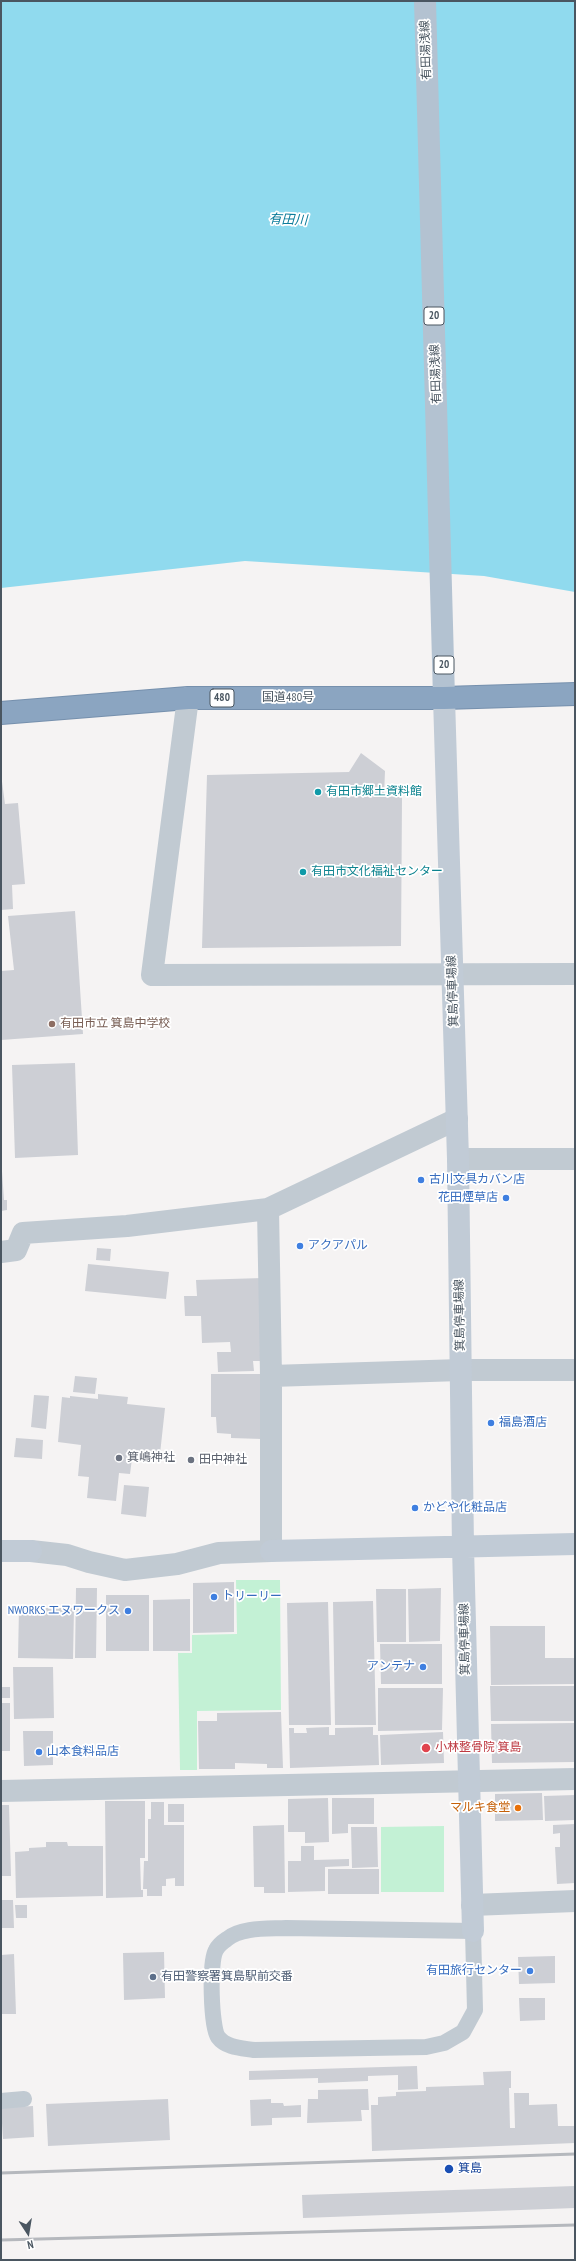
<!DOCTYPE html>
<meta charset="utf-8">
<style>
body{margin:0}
#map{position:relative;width:576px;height:2261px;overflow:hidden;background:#f5f3f3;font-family:"PT Sans Narrow",sans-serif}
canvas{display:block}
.frame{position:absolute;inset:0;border:2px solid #4a5661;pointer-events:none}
.north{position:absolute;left:8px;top:2213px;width:40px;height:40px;-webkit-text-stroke:3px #fff;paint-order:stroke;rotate:168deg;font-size:11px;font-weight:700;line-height:16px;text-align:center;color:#4a5661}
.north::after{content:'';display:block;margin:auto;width:14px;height:18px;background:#4a5661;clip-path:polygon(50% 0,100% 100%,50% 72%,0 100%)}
</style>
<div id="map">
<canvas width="576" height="2261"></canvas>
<div class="frame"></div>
<div class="north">N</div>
</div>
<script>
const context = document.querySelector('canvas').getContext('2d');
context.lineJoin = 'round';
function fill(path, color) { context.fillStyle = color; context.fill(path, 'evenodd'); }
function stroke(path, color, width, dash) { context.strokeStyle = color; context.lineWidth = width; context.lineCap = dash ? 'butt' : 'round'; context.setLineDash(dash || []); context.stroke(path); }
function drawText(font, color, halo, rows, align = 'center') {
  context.font = font + ' "PT Sans Narrow","Noto Sans JP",sans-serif'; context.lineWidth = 3.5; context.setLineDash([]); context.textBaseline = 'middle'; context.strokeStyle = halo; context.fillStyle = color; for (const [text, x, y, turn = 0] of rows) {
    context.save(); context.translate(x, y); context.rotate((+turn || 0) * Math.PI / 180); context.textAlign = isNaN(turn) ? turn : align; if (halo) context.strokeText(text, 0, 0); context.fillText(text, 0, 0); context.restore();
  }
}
fill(new Path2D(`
 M236,1580H280L281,1710L197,1711V1770H180L178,1653H192V1635L237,1634Z
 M444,1826V1892H381V1827Z`), '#c3f1d5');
fill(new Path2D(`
 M1,1H575V592L484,576L245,561L1,588Z`), '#90daee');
fill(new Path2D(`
 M361,753L385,771L384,796L402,797L401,946L202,948L207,775L349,772Z
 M1,774L5,804L18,803L25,884L12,885L13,909L1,910Z
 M75,911L83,1034L1,1040V971L14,970L8,916Z
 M75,1063L78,1155L15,1158L12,1065Z
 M1,1157L4,1200H7V1210L1,1211Z
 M97,1248L111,1249L110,1261L96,1260Z
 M88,1264L169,1272L166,1299L85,1291Z
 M263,1278L265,1361H253L254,1371L218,1372L217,1352H231L230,1342L202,1343L201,1316H185L184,1296H197L196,1280Z
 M211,1374H265L262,1439L231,1438V1434L217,1433L216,1417H211Z
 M75,1376L97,1378L95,1394L73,1392Z
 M98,1394L128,1397L127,1404L165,1408L160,1454L133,1451L130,1474L119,1473L116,1501L87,1498L89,1477L78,1476L81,1445L58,1442L62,1397L70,1398V1396L98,1399Z
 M34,1395L49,1396L46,1429L31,1427Z
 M16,1438L43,1440L42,1459L14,1457Z
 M124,1485L149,1487L146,1517L121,1514Z
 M234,1582V1632L193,1633V1583Z
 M76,1588H97L96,1658H75Z
 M441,1588L440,1641L409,1642L408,1589Z
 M376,1589H406V1642H377Z
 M106,1595H149V1651H106Z
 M190,1599V1651H153V1600Z
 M373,1601L376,1725H335L333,1602Z
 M328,1602L331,1725H289L287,1603Z
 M19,1608H74L73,1659L18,1658Z
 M490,1626H545V1658H575V1684L491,1685Z
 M380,1644H442V1684H381Z
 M13,1667H53L54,1718L14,1719Z
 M490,1686H575V1721H491Z
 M1,1687H10V1698H1Z
 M378,1688H443L442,1730L378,1731Z
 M1,1703H10V1751H1Z
 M281,1712L283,1768H267V1764L235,1763V1769H199L198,1721H217V1713Z
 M575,1723V1762L492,1763L491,1724Z
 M329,1727V1735H335V1728L373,1727V1735H378L379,1765L290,1768L289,1728H294V1733H307L306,1728Z
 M23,1731H53V1765L24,1766Z
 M443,1732L444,1763L381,1765L380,1735Z
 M542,1793L543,1820L495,1821V1794Z
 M575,1795V1820L545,1821L544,1796Z
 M328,1798L329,1842L305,1843V1832H288V1799Z
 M332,1798H374V1824H348V1833L332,1834Z
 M105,1801H145V1858H140L141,1890H143V1897L106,1898Z
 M151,1802H164V1825H184V1886H175V1878L166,1879V1886H162V1896H147V1889H143L144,1861H148V1819H151Z
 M168,1804H184V1822H168Z
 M1,1805H9L11,1876H1Z
 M575,1824V1883L557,1884L555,1847H560V1833L553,1834V1825Z
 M284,1825L285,1893H264V1887H254L253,1826Z
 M351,1827H377L378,1867L352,1868Z
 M46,1842H67L68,1846H103V1896L16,1898L15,1852L29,1851V1848L46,1847Z
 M301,1846H314V1860L349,1859V1866L325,1867V1891L288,1892V1861H301Z
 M328,1869H379V1894H328Z
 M1,1900H13L14,1928H1Z
 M15,1905H27V1918H16Z
 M164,1952L165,1998L124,2000L123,1953Z
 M14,1954L16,2014H1V1955Z
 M555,1956V1983L519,1984L518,1957Z
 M519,1998H545V2020L520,2021Z
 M417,2066L418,2089L398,2090V2075L368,2076V2081L318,2083V2078L249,2080V2071Z
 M511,2071V2088H509L510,2128H515L514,2093H529V2105L557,2104L558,2126H575V2143L372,2151L371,2105H378V2097L396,2096V2092L426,2091V2087L484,2085L483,2072Z
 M368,2089L369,2110H361L362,2121L307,2123L308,2099H318V2090Z
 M168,2099L170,2140L48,2146L46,2104Z
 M271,2099V2103H283L284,2106L301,2105V2117L272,2118V2125L251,2126L250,2100Z
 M33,2106L34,2137L3,2139L1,2108Z
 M575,2186V2208L303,2218L302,2195Z`), '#cdcfd5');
const highway = new Path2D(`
 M1,713L188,698H444L575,694`);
stroke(highway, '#7690ad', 24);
stroke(new Path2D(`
 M286,1928L473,1931L475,2010L463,2032L444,2043L426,2047L254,2050C242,2048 226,2048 218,2037C211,2027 209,1961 216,1950C218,1946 224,1941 227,1939C241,1927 269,1929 286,1928Z
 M1,2101L24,2099`), '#c1cad2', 16);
stroke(new Path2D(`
 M188,698L152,975L575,974
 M458,1159H575
 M1,1252L16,1250L23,1233L127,1226L268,1209
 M271,1376L461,1370H575
 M31,1551L67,1555L89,1562L125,1570L177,1564L219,1553L271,1551V1376L268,1209L457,1119
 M1,1791L575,1779
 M472,1905L575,1901`), '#c1cad2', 22);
stroke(new Path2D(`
 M444,698L458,1159L463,1547L473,1931
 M1,1551H31
 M271,1551L575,1544`), '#c1cbd6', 22);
stroke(new Path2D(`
 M425,1L444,698`), '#b3c2d1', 22);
stroke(highway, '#8ba5c1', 22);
stroke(new Path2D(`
 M1,2173L575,2154
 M1,2240L575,2225`), '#b5b8bd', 3);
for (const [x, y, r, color] of [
 [318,792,4,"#0f9aa8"],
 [303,872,4,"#0f9aa8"],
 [52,1024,4,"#8d6e63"],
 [421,1180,4,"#3f7fe0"],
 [506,1198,4,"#3f7fe0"],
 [300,1246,4,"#3f7fe0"],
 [491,1423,4,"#3f7fe0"],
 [119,1458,4,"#6b7280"],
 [191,1460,4,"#6b7280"],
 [415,1508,4,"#3f7fe0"],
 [214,1597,4,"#3f7fe0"],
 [128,1611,4,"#3f7fe0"],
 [423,1667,4,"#3f7fe0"],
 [426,1748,5,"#e0444e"],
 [39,1752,4,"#3f7fe0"],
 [518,1808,4,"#e8710a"],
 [530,1971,4,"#3f7fe0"],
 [153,1977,4,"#5c6f8a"],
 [449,2169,5,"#1a4fb4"]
]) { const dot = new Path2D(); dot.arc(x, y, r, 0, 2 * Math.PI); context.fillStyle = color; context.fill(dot); stroke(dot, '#fff', 1.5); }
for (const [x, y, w] of [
 [434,316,20],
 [444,665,20],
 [222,698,24]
]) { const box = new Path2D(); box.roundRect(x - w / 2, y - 9, w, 18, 3); context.fillStyle = '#fff'; context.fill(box); stroke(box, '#4a5661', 1); }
drawText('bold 11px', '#4a5661', null, [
 ["20",434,316],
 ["20",444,665],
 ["480",222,698]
]);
drawText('12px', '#4a5661', '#fff', [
 ["有田湯浅線",426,50,-92],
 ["有田湯浅線",436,374,-92],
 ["国道480号",288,698],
 ["箕島停車場線",453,991,-92],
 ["箕島停車場線",460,1315,-91],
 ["箕島停車場線",465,1639,-91]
]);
drawText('12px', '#0d838f', '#fff', [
 ["有田市郷土資料館",326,792],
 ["有田市文化福祉センター",311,872]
], 'left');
drawText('12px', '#785e54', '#fff', [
 ["有田市立 箕島中学校",60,1024]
], 'left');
drawText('12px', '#366cbe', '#fff', [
 ["古川文具カバン店",429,1180],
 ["花田煙草店",498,1198,"right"],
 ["アクアパル",308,1246],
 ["福島酒店",499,1423],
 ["かどや化粧品店",423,1508],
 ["トリーリー",222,1597],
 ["NWORKS エヌワークス",120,1611,"right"],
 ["アンテナ",415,1667,"right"],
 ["山本食料品店",47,1752],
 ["有田旅行センター",522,1971,"right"]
], 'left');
drawText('12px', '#5b616d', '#fff', [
 ["箕嶋神社",127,1458],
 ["田中神社",199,1460]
], 'left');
drawText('12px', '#be3a42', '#fff', [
 ["小林整骨院 箕島",435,1748]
], 'left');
drawText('12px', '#c56008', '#fff', [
 ["マルキ食堂",510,1808]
], 'right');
drawText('12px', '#4e5e75', '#fff', [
 ["有田警察署箕島駅前交番",161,1977]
], 'left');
drawText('12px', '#164399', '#fff', [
 ["箕島",458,2169]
], 'left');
drawText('italic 13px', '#0c7c9b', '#fff', [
 ["有田川",288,220,2]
]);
</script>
